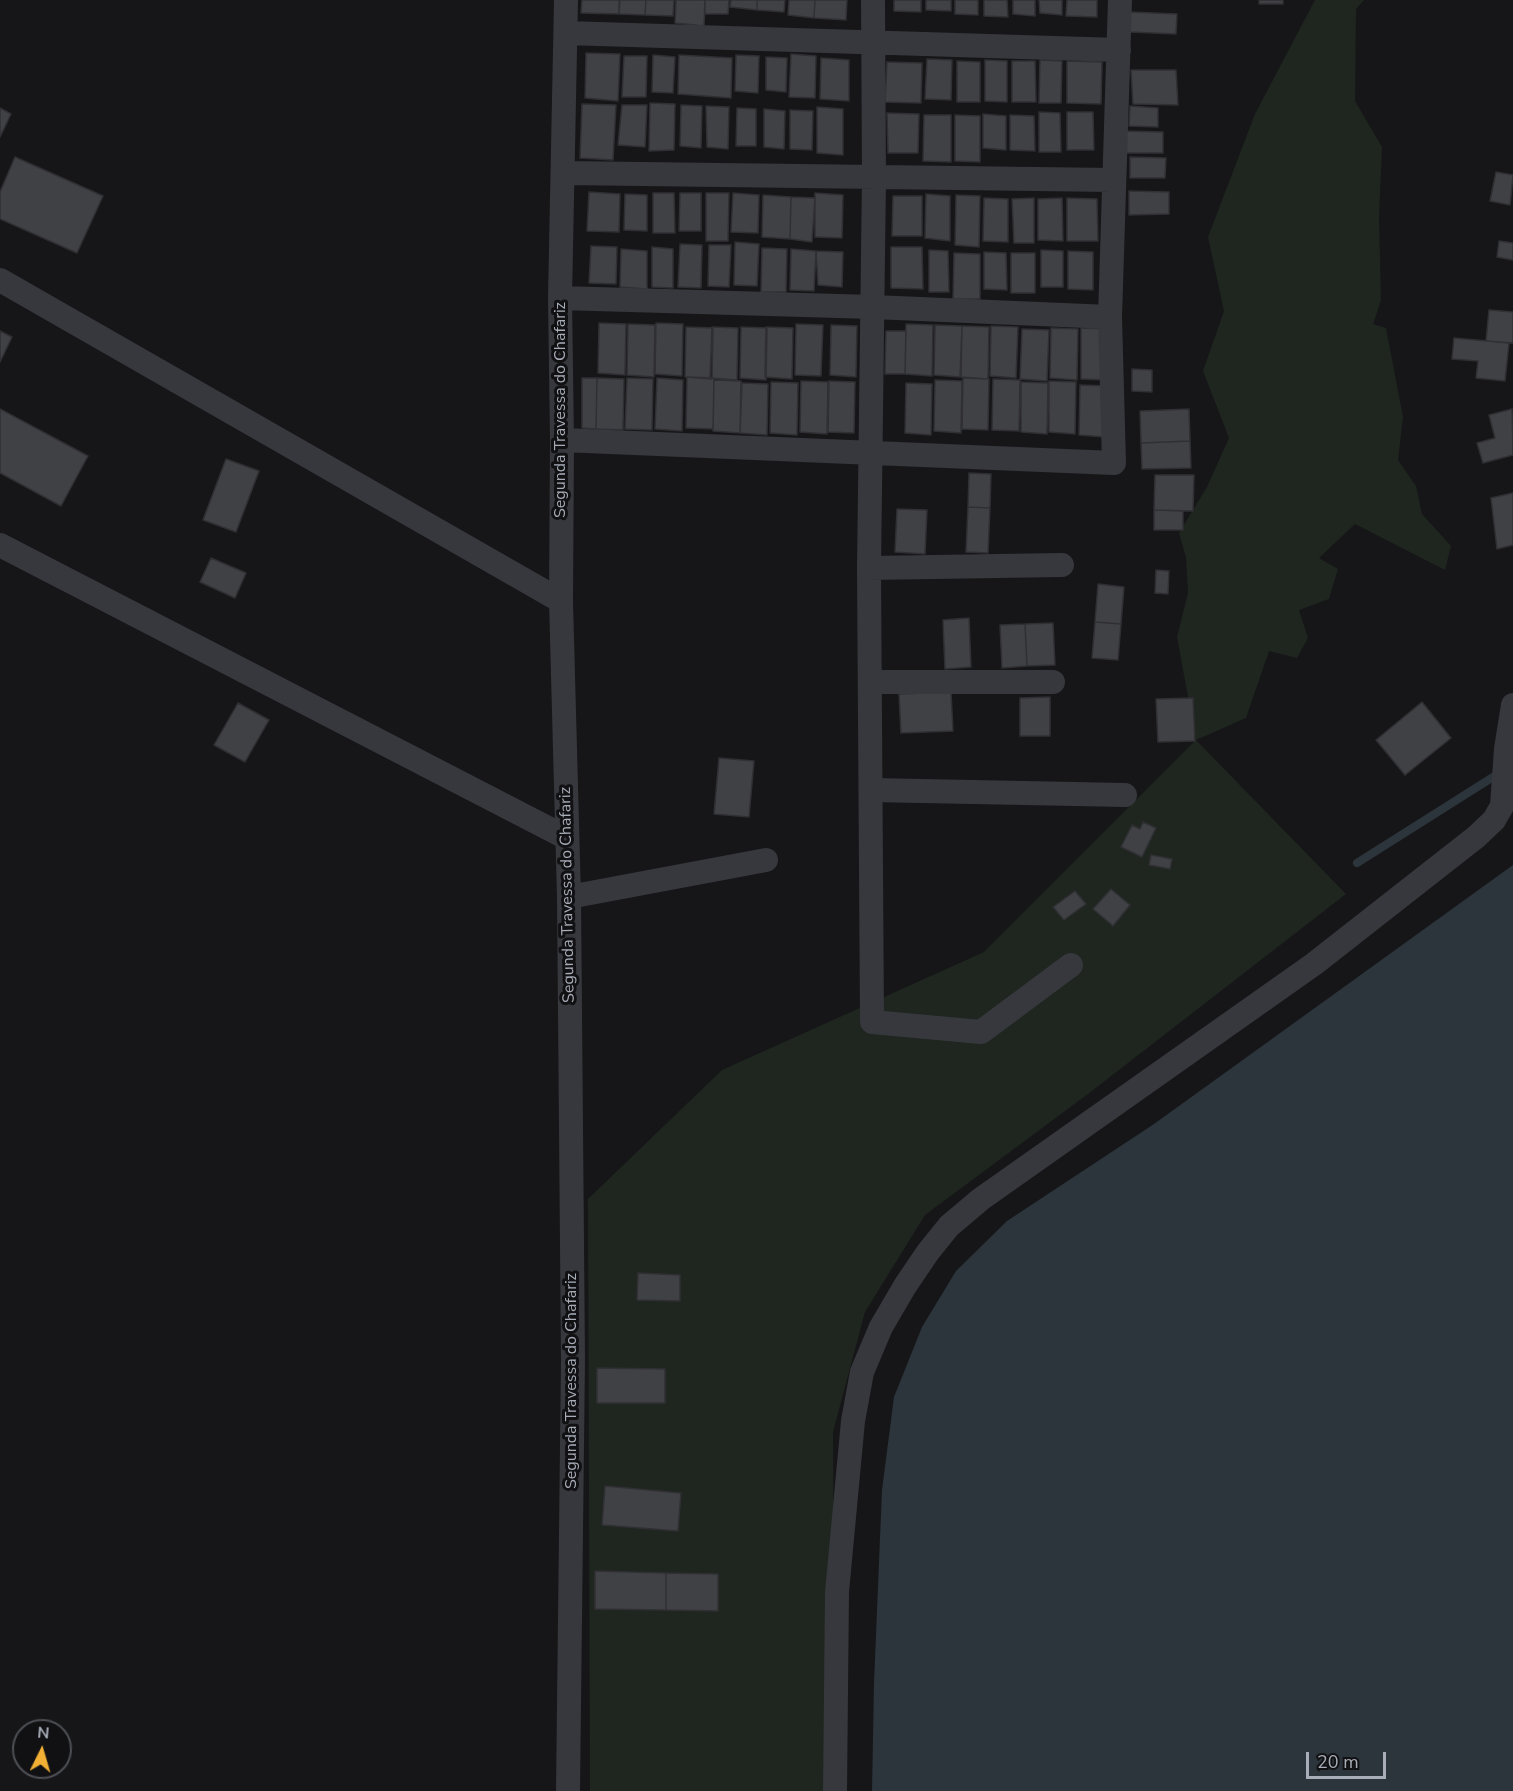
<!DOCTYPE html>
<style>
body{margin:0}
#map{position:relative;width:1513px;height:1791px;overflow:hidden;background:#161618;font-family:"Nunito Sans",sans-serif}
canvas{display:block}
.north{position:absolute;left:12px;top:1719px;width:60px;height:60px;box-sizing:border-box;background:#111113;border:2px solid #4d4f55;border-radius:50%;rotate:5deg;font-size:16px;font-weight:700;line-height:24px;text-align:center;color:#a8adb8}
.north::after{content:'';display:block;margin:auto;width:21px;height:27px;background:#f2b134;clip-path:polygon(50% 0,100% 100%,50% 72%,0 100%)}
.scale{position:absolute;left:1306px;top:1752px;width:80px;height:27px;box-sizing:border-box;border:3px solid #a8adb8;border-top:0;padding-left:8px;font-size:18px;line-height:21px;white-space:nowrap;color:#a8adb8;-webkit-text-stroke:4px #111113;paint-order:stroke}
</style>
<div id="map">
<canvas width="1513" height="1791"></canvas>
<div class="north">N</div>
<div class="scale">20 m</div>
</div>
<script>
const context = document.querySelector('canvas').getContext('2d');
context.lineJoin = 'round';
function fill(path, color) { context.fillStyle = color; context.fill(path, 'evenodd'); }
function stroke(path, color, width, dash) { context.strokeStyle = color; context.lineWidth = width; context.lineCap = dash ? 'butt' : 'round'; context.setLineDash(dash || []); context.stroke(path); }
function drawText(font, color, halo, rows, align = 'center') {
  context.font = font + ' "Nunito Sans",sans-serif'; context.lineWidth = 6; context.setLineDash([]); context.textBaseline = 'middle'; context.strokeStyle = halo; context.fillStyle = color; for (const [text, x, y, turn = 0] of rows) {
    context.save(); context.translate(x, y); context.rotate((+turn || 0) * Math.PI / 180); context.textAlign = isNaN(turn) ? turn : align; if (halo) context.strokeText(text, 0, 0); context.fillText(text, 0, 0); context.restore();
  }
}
fill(new Path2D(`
 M1315,0H1364L1356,9L1355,101L1382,147L1379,218L1381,300L1373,324L1386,328L1403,417L1398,460L1416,486L1422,514L1451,546L1445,570L1355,524L1319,558L1338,569L1329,599L1299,610L1308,638L1297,658L1269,651L1246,718L1196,740L1346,894L1088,1094L925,1215L865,1312L833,1432L835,1791H590L588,1199L722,1070L984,952L1196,740L1177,637L1188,593L1186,557L1179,533L1207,487L1229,438L1203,371L1224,311L1208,237L1255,114Z`), '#1e261f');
fill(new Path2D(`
 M1513,865V1791H872L874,1683L882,1490L894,1397L922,1327L956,1271L1007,1221L1154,1124Z`), '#2c353c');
stroke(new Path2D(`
 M1357,863L1501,772`), '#2c353c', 8);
const building = new Path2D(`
 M582,0H619V14L581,13Z
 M620,0H646L645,15L619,14Z
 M646,0H674L673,16L645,15Z
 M676,0H705L704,26L675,23Z
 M705,0H729L728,14H705Z
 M731,0H757V10L730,7Z
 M757,0H785L784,12L757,10Z
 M789,0H815L814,18L788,15Z
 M815,0H847L846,20L814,18Z
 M894,0H921V12L894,11Z
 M926,0H951V11L926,10Z
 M955,0H978V15L955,14Z
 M984,0H1007L1008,17L984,16Z
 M1013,0H1035V16L1013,14Z
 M1039,0H1062V15L1040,13Z
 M1067,0H1097V17L1066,16Z
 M1259,0H1283V4H1259Z
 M1130,12L1177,14L1176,34L1130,32Z
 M586,53L620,54L618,101L585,98Z
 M791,54L816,56L815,98L789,97Z
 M653,55L675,57L673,93L652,92Z
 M679,55L732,58L731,98L678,94Z
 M736,55L759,56L758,93L735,91Z
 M624,56H647L646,97H622Z
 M766,57L787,58L786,92L766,90Z
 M821,58L849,60V101L820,99Z
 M927,59L952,60L951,100L925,99Z
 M985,60L1007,61V102L985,101Z
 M1040,60L1062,61L1061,103H1039Z
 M957,61L980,62V102H957Z
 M1012,61H1035L1036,102H1012Z
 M1067,61L1102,62L1101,104L1067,103Z
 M887,62L922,63L921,103L885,102Z
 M1131,70H1176L1178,105L1133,104Z
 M650,103L675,104L674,150L649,151Z
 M582,104L616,105L613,160L580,158Z
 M622,105H647L645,147L618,145Z
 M681,105L702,106L701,148L680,146Z
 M706,106L729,107L728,149L707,147Z
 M1130,106L1158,108V127L1129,126Z
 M817,107L843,109V155L817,153Z
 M0,108L11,114L0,137Z
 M737,108L756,109V146H736Z
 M764,109L785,111L784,149L764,147Z
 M790,110L813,111L812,150L790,149Z
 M1039,112L1060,113L1061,152H1039Z
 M1067,112H1093L1094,150H1067Z
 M887,113L919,114L918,153H888Z
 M983,114L1006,116V150L983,148Z
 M924,115H951V162L923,161Z
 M955,115L980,116V162L955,161Z
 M1010,115L1034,116L1035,151L1010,150Z
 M1124,131L1163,132V153H1123Z
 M15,157L103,196L77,253L0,219V192Z
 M1130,157L1166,158L1165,178H1130Z
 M1496,172L1513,175L1510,205L1490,201Z
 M1129,191L1169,192V214L1129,215Z
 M589,192L620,194L619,232L587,231Z
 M653,193H674L675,233H653Z
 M680,193H701V231H679Z
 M706,193H729L728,241H706Z
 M733,193L759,195L758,233L731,232Z
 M815,193L843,195L842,238L815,237Z
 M625,194L647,195V231L624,230Z
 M926,194L950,196V241L925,238Z
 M763,195L791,197L790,239L762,237Z
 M956,195L980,196L979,247L955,245Z
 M893,196H922V236H892Z
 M791,197L815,198L812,242L790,239Z
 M984,198L1008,199V242L983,241Z
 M1034,198V243H1014L1012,199Z
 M1062,198L1063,241L1038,240V199Z
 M1067,198L1097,199L1098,241H1067Z
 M1499,241L1513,243V260L1497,257Z
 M735,242L759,244L757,286L734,285Z
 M680,244L702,245L701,288L678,287Z
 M709,245H731L729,287L708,286Z
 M591,246L617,247L616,284L589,283Z
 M652,247L673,249V288L652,287Z
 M891,247H922L923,289L891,288Z
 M762,248L787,249L786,292H761Z
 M621,249L647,251V289L620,287Z
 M791,249L816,251L814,291L790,290Z
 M929,250L948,251L949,292H929Z
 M1041,250L1063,251V287H1041Z
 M816,251L843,252L842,287L818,285Z
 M1068,251L1093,252V290L1068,289Z
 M984,252L1006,253L1007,290L984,289Z
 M954,253L980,254V299H953Z
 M1011,253H1035V293H1011Z
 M1489,310L1513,312V343L1486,341Z
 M599,323L626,324L625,375L598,373Z
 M656,323L683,324L682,376L655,374Z
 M628,324L655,325L654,377L627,375Z
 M796,324L823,325L821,376L795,375Z
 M906,324L933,325L932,376L905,374Z
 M831,325L857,326L856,377L830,375Z
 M935,325L962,326L960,377L934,375Z
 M962,326L989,327L988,379L961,377Z
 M991,326L1018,327L1016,378L990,376Z
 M686,327L713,328L712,379L685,377Z
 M712,327L738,328L737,380L710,378Z
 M741,327L767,328L766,380L740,378Z
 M766,327L793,328L792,379L765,377Z
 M1051,328L1078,329L1077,380L1050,378Z
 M1081,328L1108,329L1107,380L1081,379Z
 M1022,329L1049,330L1047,381L1020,379Z
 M0,331L12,337L0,362Z
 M886,331H906L905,374H885Z
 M1454,338L1509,343L1505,381L1476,378L1478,361L1452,359Z
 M1132,369L1152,370V392L1132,391Z
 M687,377L714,378L713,429L686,428Z
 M582,378H597L596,429L582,428Z
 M597,378L624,379L623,430L596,429Z
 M627,378L653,379L652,430L625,429Z
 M657,378L683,380L682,431L655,429Z
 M963,378L989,379L988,430L962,429Z
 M993,379L1020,380L1019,431L992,430Z
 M714,380L741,381L740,433L713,431Z
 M935,380L962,381L961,433L934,431Z
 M801,381L828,382L827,434L800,432Z
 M829,381L855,382L854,433L828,432Z
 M1049,381L1076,382L1075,434L1049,432Z
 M771,382L798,383L797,435L770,433Z
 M1021,382L1048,383L1047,434L1021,432Z
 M742,383L768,384L767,435L740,433Z
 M906,383L932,384L931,435L905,433Z
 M1080,385L1107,386L1105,437L1079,435Z
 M0,409L88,456L61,506L0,473Z
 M1189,409L1190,441L1141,443L1140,411Z
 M1512,409L1513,455L1483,463L1477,443L1495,438L1489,415Z
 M1190,441L1191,468L1142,469L1141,443Z
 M226,459L259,471L236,532L203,520Z
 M969,473L991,474L990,508L968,507Z
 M1155,475H1194L1193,511L1154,510Z
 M1513,493V545L1497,549L1491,498Z
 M968,507L990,508L988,553L966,552Z
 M897,509L927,510L925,554L895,552Z
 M1154,510L1183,511V530H1154Z
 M211,558L246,573L235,598L200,582Z
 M1156,570L1169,571L1168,594L1155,593Z
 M1098,584L1124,587L1121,624L1095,622Z
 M969,618L971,667L945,669L943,620Z
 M1095,622L1121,624L1118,660L1092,658Z
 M1053,623L1055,665L1027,666L1025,624Z
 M1025,624L1027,666L1002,668L1000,625Z
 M951,692L953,731L901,733L899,694Z
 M1050,697V736H1020V698Z
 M1193,698L1195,741L1158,742L1156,699Z
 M1422,702L1451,738L1405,775L1376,740Z
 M238,703L269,720L245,762L214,745Z
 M719,758L754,761L749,817L714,814Z
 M1143,822L1156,828L1142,857L1121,847L1132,825L1140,829Z
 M1151,855L1172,859L1170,869L1149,865Z
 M1111,889L1130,905L1113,926L1093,909Z
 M1075,891L1086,904L1064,920L1053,907Z
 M638,1273L680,1275V1301L637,1300Z
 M597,1368L665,1369V1403H597Z
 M605,1486L681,1493L678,1531L602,1525Z
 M595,1571L666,1573V1610L595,1609Z
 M666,1573L718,1574V1611L666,1610Z`);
fill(building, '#404145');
stroke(building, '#303034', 1.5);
stroke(new Path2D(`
 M566,0L560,298L562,440L561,601L569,897L573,1359L568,1791
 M873,0L874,177L869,568L872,1022L981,1032L1071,965
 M566,33L1119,50
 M564,173L1113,180
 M0,280L561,601
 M560,298L873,307L1110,317
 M562,440L1114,463L1110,317L1120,0
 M0,545L567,838
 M869,568L1062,565
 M870,682H1053
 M871,790L1125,795
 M569,897L766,860
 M835,1791L837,1592L853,1421L862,1372L881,1327L905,1286L928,1252L949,1226L981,1199L1314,964L1476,837L1494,820L1502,806L1506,749L1513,705`), '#37383d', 24);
drawText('16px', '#a8adb8', '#111113', [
 ["Segunda Travessa do Chafariz",561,410,-90],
 ["Segunda Travessa do Chafariz",568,895,-91],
 ["Segunda Travessa do Chafariz",572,1381,-90]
]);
</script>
